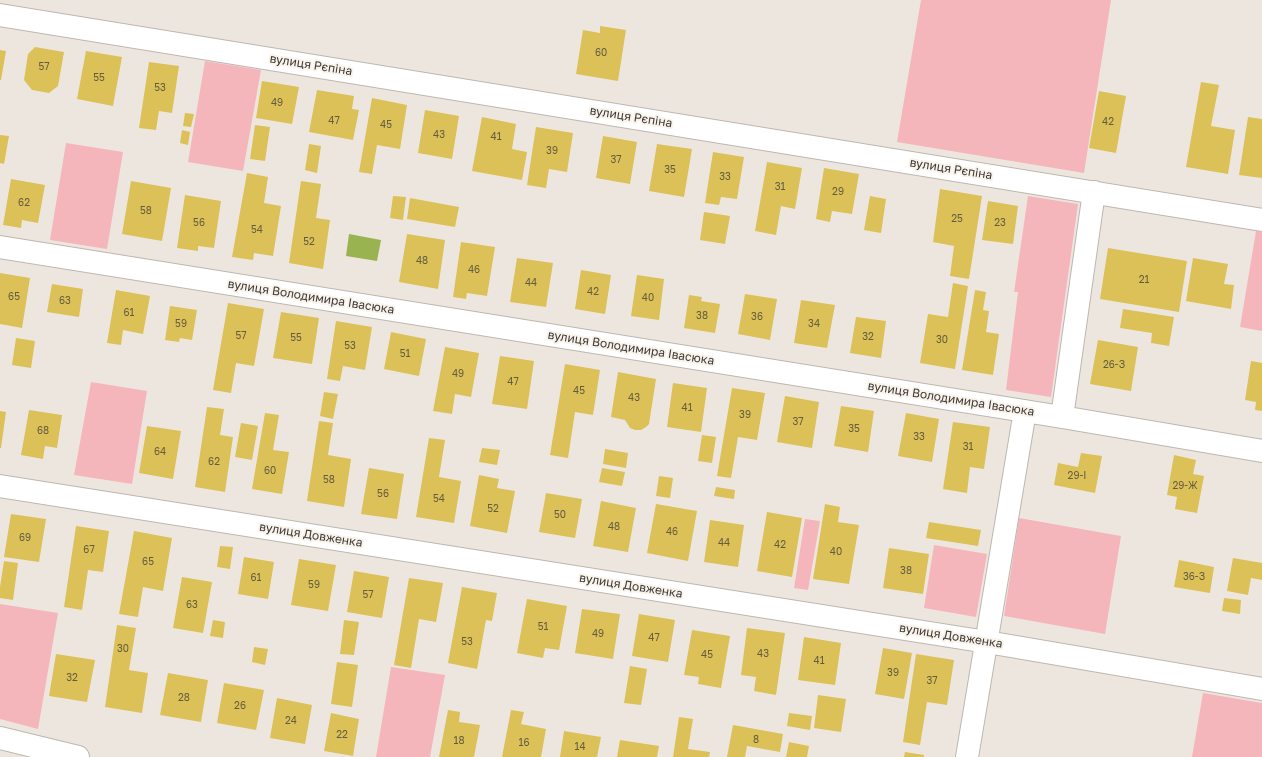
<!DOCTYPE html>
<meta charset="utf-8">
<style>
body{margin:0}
canvas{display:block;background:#ede6de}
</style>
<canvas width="1262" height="757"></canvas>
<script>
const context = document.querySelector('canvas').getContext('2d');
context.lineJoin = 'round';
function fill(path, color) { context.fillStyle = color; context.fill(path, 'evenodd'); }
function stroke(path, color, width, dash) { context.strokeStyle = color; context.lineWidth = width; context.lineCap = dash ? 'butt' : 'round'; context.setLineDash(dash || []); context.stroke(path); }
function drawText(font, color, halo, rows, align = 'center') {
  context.font = font + ' "Golos Text",sans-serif'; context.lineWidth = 4; context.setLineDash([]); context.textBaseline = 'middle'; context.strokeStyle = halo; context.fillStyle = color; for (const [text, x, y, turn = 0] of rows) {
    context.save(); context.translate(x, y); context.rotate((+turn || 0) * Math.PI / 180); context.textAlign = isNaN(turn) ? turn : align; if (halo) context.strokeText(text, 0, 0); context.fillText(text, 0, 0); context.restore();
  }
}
fill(new Path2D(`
 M921,0H1111L1084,173L897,142Z
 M205,61L261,70L243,171L188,162Z
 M66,143L123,152L107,249L50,240Z
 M1028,196L1078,204L1051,397L1006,390L1018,292H1014Z
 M1256,231L1262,232V331L1240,327Z
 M91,382L147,391L132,484L74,475Z
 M1019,518L1121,536L1105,634L1004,616Z
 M805,519L820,521L808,590L794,588Z
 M934,545L987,554L976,617L924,608Z
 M0,604L58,613L38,729L0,719Z
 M391,667L445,675L430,757H376Z
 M1203,693L1262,703V757H1192Z`), '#f5b6bb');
fill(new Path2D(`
 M349,234L381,240L377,261L346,256Z`), '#9ab351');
fill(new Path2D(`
 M600,26L626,30L618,81L576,74L583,30L600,33Z
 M35,47L64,52L58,86L49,93L32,90L24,80L28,54Z
 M0,50L6,51L1,80H0Z
 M86,51L122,57L113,106L77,99Z
 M149,62L179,66L172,113L159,111L156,130L139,128Z
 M262,81L299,87L292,124L256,118Z
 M1201,82L1219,85L1211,126L1235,130L1228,174L1186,167Z
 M317,90L354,96L352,109L359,110L353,140L309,132Z
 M1099,91L1126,96L1116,153L1089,148Z
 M372,98L407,105L400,149L377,145L372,174L359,172Z
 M425,110L459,116L452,159L418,153Z
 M185,113L194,114L191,127L183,126Z
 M482,117L516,124L512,149L527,152L522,180L472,171Z
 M1248,117L1262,119V178L1239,175Z
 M255,125L270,127L265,161L250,159Z
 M536,127L573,133L567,172L549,169L546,188L527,185Z
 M182,130L190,132L188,145L180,143Z
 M0,135L9,136L4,164L0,163Z
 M603,136L637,142L630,184L596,178Z
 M309,144L321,146L317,173L305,170Z
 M657,144L692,149L684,197L649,191Z
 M713,152L744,157L737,199L721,197L719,205L705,203Z
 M767,162L802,168L795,209L781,206L776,235L755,231Z
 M824,168L859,174L852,214L832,211L830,222L816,219Z
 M247,173L268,177L264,203L281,206L273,256L254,253L253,260L232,257Z
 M11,179L45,185L38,223L22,220L21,228L3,225Z
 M131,181L171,188L162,241L122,234Z
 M301,181L321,184L316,218L330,220L323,269L289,263Z
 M940,189L982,196L969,279L950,276L954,246L933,242Z
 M185,195L221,201L214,248L198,246V251L177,248Z
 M393,196L406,197L403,220L390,218Z
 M870,196L886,199L881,233L864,230Z
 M410,198L459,207L455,227L407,219Z
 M988,201L1018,206L1013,244L982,240Z
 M704,212L730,216L725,244L700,240Z
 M407,234L445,240L438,289L399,282Z
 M461,242L495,247L487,296L467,293L466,299L453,297Z
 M1108,248L1187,261L1179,312L1100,299Z
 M517,258L553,263L546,307L510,302Z
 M1193,258L1228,264L1224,284L1234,285L1231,309L1186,301Z
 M581,270L611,275L605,314L575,309Z
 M0,273L30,278L22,328L0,324Z
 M637,275L664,279L659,320L631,316Z
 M953,283L968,286L955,369L920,363L928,314L948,317Z
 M52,284L83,289L79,317L47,312Z
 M116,290L150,296L143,334L123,330L121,345L107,343Z
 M975,290L986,292L983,310L989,311L986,332L999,334L993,375L962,370Z
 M745,294L777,299L770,340L738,334Z
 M689,295L702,297L701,301L720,304L715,333L684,328Z
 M801,300L835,305L827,348L794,343Z
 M228,303L264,309L254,366L236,363L231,393L213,390Z
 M170,306L197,310L192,340L180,338L179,342L165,340Z
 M1123,309L1174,317L1169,346L1151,343L1152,333L1120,328Z
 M281,312L319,318L312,364L273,358Z
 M856,317L886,321L881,358L850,353Z
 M336,321L372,327L365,370L343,366L340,381L327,379Z
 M391,332L426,339L419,376L384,369Z
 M16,338L35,341L31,368L12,365Z
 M1098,340L1138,347L1131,391L1090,384Z
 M445,347L479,353L471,397L455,394L452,414L433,411Z
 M500,356L534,361L527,409L492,404Z
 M1251,361L1262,363V411L1255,410L1256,402L1245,400Z
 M565,364L600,370L593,415L575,412L568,458L550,455Z
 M618,372L656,379L649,424L646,427L641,430H635L630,428L625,420L611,417Z
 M673,383L707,388L701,432L667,427Z
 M732,388L765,393L757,440L738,437L731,478L717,476Z
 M324,392L338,394L333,419L320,416Z
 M785,396L819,402L812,448L777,442Z
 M841,406L874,411L868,452L834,446Z
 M207,407L224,409L220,435L233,437L225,492L195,487Z
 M29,410L62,415L57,448L45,446L43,459L21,455Z
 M0,411L6,412L1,448H0Z
 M265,413L279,415L273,450L289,452L282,494L252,489Z
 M906,413L939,419L932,462L898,456Z
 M319,421L333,423L328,455L351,459L344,507L307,501Z
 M953,422L990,427L984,469L970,467L967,493L943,489Z
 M241,423L258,426L252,460L235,457Z
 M147,426L181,431L173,479L139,473Z
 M702,435L716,437L712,463L698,461Z
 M429,438L445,440L439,477L461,481L454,523L416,517Z
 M482,448L500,450L497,465L479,462Z
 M605,449L628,453L626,468L603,464Z
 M1081,453L1102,456L1095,493L1054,485L1058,463L1078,467Z
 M1174,455L1196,460L1193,474L1204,476L1197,513L1175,509L1177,497L1167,495Z
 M369,468L404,474L397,519L361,514Z
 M602,468L625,472L622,486L599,482Z
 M479,475L499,479L497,488L515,491L507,533L470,526Z
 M659,476L673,478L670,498L656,496Z
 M716,487L735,490L734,499L714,496Z
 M546,493L582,499L575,538L539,532Z
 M601,501L636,508L628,552L593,546Z
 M656,504L697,511L688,561L647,553Z
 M825,504L840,507L838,522L859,525L849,584L813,579Z
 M767,512L802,518L792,577L757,571Z
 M11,514L46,519L39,562L4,557Z
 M710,520L744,525L738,567L704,562Z
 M929,522L981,530L978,546L926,538Z
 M76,526L109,531L103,572L88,570L82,610L64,607Z
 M134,531L172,538L163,591L143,587L138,617L119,614Z
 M220,546L233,547L230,569L217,567Z
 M889,548L929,554L923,594L883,588Z
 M244,557L274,562L268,599L238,594Z
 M1233,558L1262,563V580L1251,578L1248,595L1227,591Z
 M299,559L336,565L328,611L291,605Z
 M1179,560L1214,567L1210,593L1174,587Z
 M4,561L18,563L13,600L0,598V587Z
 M354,571L389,577L382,618L347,612Z
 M182,577L212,582L203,633L173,628Z
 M409,578L443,583L436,622L419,619L411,668L394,665Z
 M462,587L497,593L492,621L486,620L477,669L448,663Z
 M1224,598L1241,600L1240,614L1222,611Z
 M527,599L567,606L559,650L545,648L543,658L517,653Z
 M582,609L620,614L613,659L575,653Z
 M639,614L675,620L668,662L632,656Z
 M213,620L225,622L223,638L210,636Z
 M344,620L359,622L354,655L340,654Z
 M117,625L136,628L129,670L148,673L142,713L105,707Z
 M747,628L785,633L776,695L754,691L756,677L741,675Z
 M692,630L730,636L721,688L698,684L699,677L684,675Z
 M804,637L841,643L835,685L798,680Z
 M254,647L268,649L265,665L252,662Z
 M883,648L912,653L904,699L875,694Z
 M56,654L95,660L87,702L49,696Z
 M916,654L954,660L947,705L927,702L920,745L903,742Z
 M337,662L358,665L352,707L331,704Z
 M630,666L647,669L641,705L624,703Z
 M168,673L208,680L201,722L160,715Z
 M224,683L264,690L256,730L217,723Z
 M818,695L846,699L841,732L814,728Z
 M277,698L312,705L305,744L270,738Z
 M448,710L460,712L459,722L480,725L474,757H439Z
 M511,710L524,712L521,724L546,729L541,757H502Z
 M331,713L359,719L353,756L324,751Z
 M789,713L812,716L810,730L787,726Z
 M679,717L693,719L688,749L710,752L709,757H673Z
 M733,725L783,734L780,752L747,746L745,757H727Z
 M564,731L601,737L597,757H560Z
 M620,740L659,746L657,757H617Z
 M789,742L809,746L807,757H786Z
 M905,752L924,755V757H904Z`), '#dcc158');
const minor = new Path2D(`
 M0,15L1262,220
 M0,247L1062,417L1262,451
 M1062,417L1094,192
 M0,486L987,642L1262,689
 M0,738L78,757
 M967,757L1025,411`);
stroke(minor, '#beb7b0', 24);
stroke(minor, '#fff', 22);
drawText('10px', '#645c3f', null, [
 ["60",601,53],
 ["57",44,67],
 ["55",99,78],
 ["53",160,88],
 ["49",277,103],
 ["47",334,121],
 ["42",1108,122],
 ["45",386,125],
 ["43",439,135],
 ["41",496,137],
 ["39",552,151],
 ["37",616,160],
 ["35",670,170],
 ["33",725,177],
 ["31",780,187],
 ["29",838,192],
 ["62",24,203],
 ["58",146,211],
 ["25",957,219],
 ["56",199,223],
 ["23",1000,223],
 ["54",257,230],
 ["52",309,242],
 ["48",422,261],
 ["46",474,270],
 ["21",1144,280],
 ["44",531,283],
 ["42",593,292],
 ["65",14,297],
 ["40",648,298],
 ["63",65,301],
 ["61",129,313],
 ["38",702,316],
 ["36",757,317],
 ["59",181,324],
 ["34",814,324],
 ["57",241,336],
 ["32",868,337],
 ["55",296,338],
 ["30",942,340],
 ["53",350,346],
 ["51",405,354],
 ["26-З",1114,365],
 ["49",458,374],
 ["47",513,382],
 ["45",579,391],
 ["43",634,398],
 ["41",687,408],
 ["39",745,415],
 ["37",798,422],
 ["35",854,429],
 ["68",43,431],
 ["33",919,437],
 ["31",968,447],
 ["64",160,452],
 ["62",214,462],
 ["60",270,471],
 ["29-І",1077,476],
 ["58",329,480],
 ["29-Ж",1185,486],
 ["56",383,494],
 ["54",439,499],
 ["52",493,509],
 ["50",560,515],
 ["48",614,527],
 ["46",672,532],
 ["69",25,538],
 ["44",724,543],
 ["42",780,545],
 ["67",89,550],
 ["40",836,552],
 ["65",148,562],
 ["38",906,571],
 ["36-З",1194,577],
 ["61",256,578],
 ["59",314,585],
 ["57",368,595],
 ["63",192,605],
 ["51",543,627],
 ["49",598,634],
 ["47",654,638],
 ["53",467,642],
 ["30",123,649],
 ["43",763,654],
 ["45",707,655],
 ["41",819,661],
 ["39",893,673],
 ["32",72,678],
 ["37",932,681],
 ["28",184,698],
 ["26",240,706],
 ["24",291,721],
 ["22",342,735],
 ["8",756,740],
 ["18",459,741],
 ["16",524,743],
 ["14",580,747]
]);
drawText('12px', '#3c3a37', '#faf3eb', [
 ["вулиця Рєпіна",311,65,9],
 ["вулиця Рєпіна",631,117,9],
 ["вулиця Рєпіна",951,169,9],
 ["вулиця Володимира Івасюка",311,297,9],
 ["вулиця Володимира Івасюка",631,348,9],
 ["вулиця Володимира Івасюка",951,399,9],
 ["вулиця Довженка",311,535,9],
 ["вулиця Довженка",631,586,9],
 ["вулиця Довженка",951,636,9]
]);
</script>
